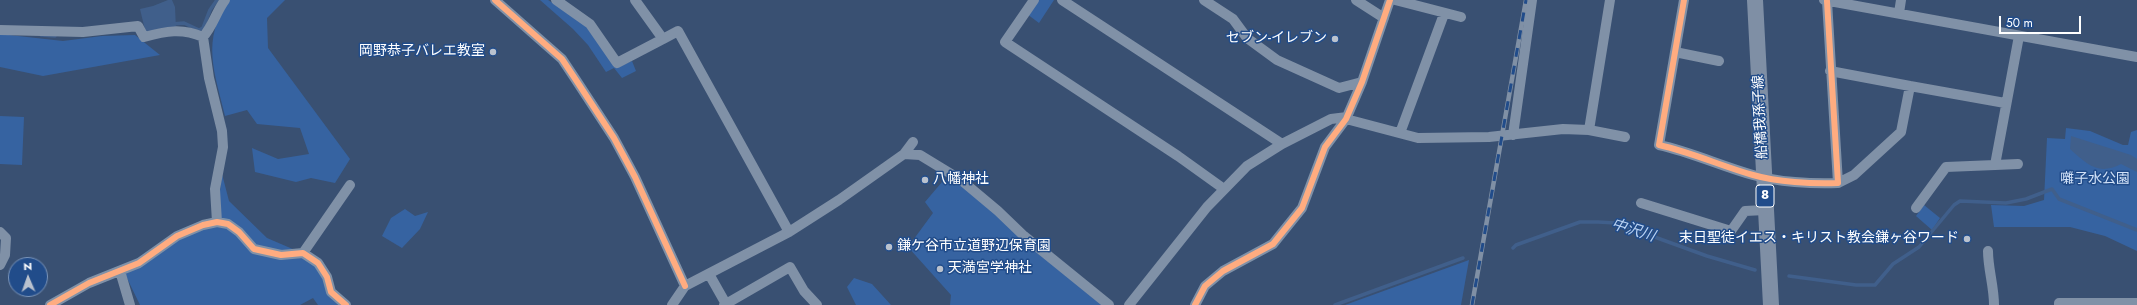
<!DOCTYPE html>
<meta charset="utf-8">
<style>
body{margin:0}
#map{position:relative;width:2137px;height:305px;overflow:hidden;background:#395072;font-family:Jost,sans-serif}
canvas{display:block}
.north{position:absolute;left:8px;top:257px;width:40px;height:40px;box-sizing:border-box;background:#214c8a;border:1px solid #7a94b9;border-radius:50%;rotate:358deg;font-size:11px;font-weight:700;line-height:16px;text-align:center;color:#fff}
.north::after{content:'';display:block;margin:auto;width:14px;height:18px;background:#bac2ce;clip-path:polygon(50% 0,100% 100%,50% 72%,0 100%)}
.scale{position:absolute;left:1999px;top:16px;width:82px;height:18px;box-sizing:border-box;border:2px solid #fff;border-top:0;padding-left:5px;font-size:12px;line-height:14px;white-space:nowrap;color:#fff;-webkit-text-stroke:3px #214c8a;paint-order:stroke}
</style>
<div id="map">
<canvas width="2137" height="305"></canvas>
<div class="north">N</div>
<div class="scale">50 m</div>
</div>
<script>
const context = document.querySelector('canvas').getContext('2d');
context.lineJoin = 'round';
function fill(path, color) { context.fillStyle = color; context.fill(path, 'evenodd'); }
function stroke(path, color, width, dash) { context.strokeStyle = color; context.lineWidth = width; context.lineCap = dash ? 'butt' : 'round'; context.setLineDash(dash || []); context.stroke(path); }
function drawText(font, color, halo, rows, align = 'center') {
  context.font = font + ' Jost,"Noto Sans JP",sans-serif'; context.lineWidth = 3; context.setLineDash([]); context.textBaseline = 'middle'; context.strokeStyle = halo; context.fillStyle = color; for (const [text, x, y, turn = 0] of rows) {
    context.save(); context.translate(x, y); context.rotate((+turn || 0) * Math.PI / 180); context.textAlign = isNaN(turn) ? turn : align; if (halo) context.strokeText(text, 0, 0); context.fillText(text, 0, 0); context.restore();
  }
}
fill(new Path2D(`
 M230,0H285L267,18L268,48L350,159L335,183L311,178L296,182L255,172L252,148L278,159L309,154L300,128L257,124L247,110L225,116C215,73 200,39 230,0Z
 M540,0H548L585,24L616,68L632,61L636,71L622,78L614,68L606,72L588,45L573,29Z
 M1036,0H1054L1039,23L1027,14Z
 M0,34L63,41L102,36L135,35L160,55L43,76L0,67Z
 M0,116L24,117L22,165L0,164Z
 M2066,128L2090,131L2123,145H2128L2131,132L2137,130V251L2105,236L2070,227H1994L1991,205L2024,206L2044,200L2047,138L2065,139Z
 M222,174L229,201L267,238L323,262L341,305H318L313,298L300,305H140L125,274L186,236L216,225Z
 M953,178L1104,305H950L951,295L908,247L933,213L925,202L942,182Z
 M1924,205L1940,218L1932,230L1916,216Z
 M405,209L415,216L428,212L420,229L402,248L382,236L391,218Z
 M1469,260L1461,305H1345Z
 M854,278L872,284L891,305H856L847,287Z`), '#3663a1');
fill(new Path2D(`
 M168,0H172L175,7L176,29L146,34L140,9L153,6Z
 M2071,136L2131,155L2137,159V172L2121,164C2098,176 2087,164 2070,149Z`), '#405f8b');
stroke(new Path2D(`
 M172,24L184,23L199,30L203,28L210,10L217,0
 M41,35L55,36
 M1513,248L1516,245L1580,222H1598L1616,223L1707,256L1755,270
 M1789,276L1856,285H1875L1893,264L1919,247L1954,205L1960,201L2006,203L2026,199L2052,189L2059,199L2137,230
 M1335,305L1463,258`), '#405f8b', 3.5);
stroke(new Path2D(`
 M495,0L562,59L576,80L614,138L635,177L685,286
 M556,0L590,24L617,63L663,39
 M635,0L663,39L678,31L789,232
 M1034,0L1005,42L1178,156L1224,189
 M1062,0L1282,144
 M1204,0L1233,19L1247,38L1277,60L1339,88L1362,82
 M1356,0L1384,18
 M1395,0L1461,17
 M1684,0L1659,145C1691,152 1721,166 1753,175C1777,182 1812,184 1838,183L1827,1
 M1824,0L2137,57
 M1899,13L1901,0
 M0,30L83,32L138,26L144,37C166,31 182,28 203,37C213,26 216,12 225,0
 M203,37L209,78L222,131L223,147L215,189L217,222
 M1675,52L1719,61
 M1830,71L1910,86L1901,132L1854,175L1838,183
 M1910,86L2005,103
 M1346,119L1418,138L1489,137L1563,129L1589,130L1625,137
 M1589,130L1610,0
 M1400,133L1444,14
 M1513,135L1532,0
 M904,154L920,155L961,180L998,211L1024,236L1109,305
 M1995,165L2018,164
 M1641,203L1731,231L1745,211L1765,210
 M1916,208L1946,167L1995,165L2019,36
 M0,232L6,238L5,255L0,265
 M1988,251C1988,269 1994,286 1994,305
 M303,253L350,185
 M120,271L130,305
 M709,274L726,304
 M50,305L89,283L139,263L177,236L203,225L217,222L228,224L239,232L254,249L281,255L303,253L318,263L327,277L331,292L346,305
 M672,305L685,286L789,232L839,200L904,154L913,142
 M724,305L790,267L804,291L817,305
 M1129,305L1207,207L1247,166L1282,144L1331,119L1347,117
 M1195,305L1205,286L1223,271L1273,244L1302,208L1325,147L1346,119L1362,82L1390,0
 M2059,305V303H2099
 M2099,305V303H2137`), '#8091a7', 10);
stroke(new Path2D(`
 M1755,0L1771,305`), '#7f8fa5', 16);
const rail = new Path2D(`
 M1472,305L1526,0`);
stroke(rail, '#8090a5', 4.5);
stroke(rail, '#214c8a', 3, [9]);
stroke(new Path2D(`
 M495,0L562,59L576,80L614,138L635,177L685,286
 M1684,0L1659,145C1691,152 1721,166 1753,175C1777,182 1812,184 1838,183L1827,1
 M50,305L89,283L139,263L177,236L203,225L217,222L228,224L239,232L254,249L281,255L303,253L318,263L327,277L331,292L346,305
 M1195,305L1205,286L1223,271L1273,244L1302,208L1325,147L1346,119L1362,82L1390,0`), '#ffac80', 6);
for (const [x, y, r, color] of [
 [1335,39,4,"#bac2ce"],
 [493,52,4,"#bac2ce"],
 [925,180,4,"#bac2ce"],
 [1967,239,4,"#bac2ce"],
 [889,247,4,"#bac2ce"],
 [940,269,4,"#bac2ce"]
]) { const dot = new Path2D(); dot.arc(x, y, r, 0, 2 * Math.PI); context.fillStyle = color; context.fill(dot); stroke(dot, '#214c8a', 1.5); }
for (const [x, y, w] of [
 [1765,196,18]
]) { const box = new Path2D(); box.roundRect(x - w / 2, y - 11, w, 22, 3); context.fillStyle = '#214c8a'; context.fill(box); stroke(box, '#fff', 1); }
drawText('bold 13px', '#fff', null, [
 ["8",1765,196]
]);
drawText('14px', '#fff', '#214c8a', [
 ["セブン-イレブン",1327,39],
 ["岡野恭子バレエ教室",485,52],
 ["八幡神社",933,180,"left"],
 ["末日聖徒イエス・キリスト教会鎌ヶ谷ワード",1959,239],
 ["鎌ケ谷市立道野辺保育園",897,247,"left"],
 ["天満宮学神社",948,269,"left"]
], 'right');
drawText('14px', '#fff', '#214c8a', [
 ["船橋我孫子線",1761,117,-93]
]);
drawText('14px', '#d2e2f8', '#214c8a', [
 ["囃子水公園",2095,180]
]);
drawText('italic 15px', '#b9d2f2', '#214c8a', [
 ["中沢川",1633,231,17]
]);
</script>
